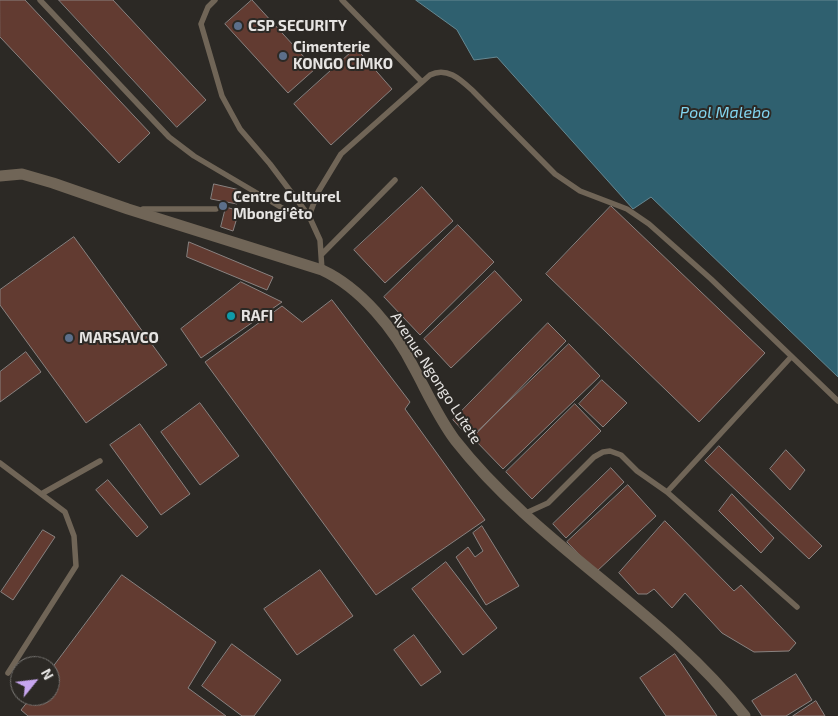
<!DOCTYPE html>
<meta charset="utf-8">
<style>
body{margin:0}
#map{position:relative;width:838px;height:716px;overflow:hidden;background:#2c2925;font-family:"Exo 2",sans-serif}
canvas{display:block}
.north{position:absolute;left:10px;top:656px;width:50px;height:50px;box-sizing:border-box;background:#2c2925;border:1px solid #767471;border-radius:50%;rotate:61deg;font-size:14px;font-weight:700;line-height:20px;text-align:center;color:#e6e4e2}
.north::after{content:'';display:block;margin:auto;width:18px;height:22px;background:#c7a6ef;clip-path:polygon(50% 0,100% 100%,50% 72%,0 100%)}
</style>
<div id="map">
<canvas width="838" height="716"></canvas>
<div class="north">N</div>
</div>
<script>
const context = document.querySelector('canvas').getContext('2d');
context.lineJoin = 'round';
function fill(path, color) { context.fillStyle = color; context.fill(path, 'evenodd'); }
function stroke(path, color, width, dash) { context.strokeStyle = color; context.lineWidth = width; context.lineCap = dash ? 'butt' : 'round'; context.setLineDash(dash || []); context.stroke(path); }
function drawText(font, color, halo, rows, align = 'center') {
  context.font = font + ' "Exo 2",sans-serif'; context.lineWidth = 4; context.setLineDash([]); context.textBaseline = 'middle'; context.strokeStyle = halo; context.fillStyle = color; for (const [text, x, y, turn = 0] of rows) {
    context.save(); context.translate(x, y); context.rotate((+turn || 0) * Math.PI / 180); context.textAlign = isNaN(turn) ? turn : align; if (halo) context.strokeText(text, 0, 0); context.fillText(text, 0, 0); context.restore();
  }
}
const water = new Path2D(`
 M416,0H838V377L651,197L633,209L497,57L474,60L457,30Z`);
fill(water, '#2f606f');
stroke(water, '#668892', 1);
const building = new Path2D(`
 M0,0H25L150,133L119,163L0,37Z
 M59,0H113L206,100L177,127Z
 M252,0L315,69L288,93L225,24Z
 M356,48L392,89L331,145L294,104Z
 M214,184L240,190L237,204L211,199Z
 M422,187L453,221L385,283L354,250Z
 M611,206L765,353L699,422L546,274Z
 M226,207L239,211L233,231L221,227Z
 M458,225L494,262L420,335L384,297Z
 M74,237L167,365L86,423L0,305V290Z
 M189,242L273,277L267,290L187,257Z
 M495,271L522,300L451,368L424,339Z
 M241,282L282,302L201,358L181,329Z
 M332,300L410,402L405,409L485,520L376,595L205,362L282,306L302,322Z
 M548,323L566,341L471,439L453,420Z
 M569,344L600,376L503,469L472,437Z
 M26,352L41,372L0,402V372Z
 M602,380L627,403L603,427L579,404Z
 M200,403L239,456L200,485L161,432Z
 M575,404L601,431L532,499L506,472Z
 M140,424L190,494L161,515L110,445Z
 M719,446L822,546L809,559L705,461Z
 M786,450L805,470L790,490L770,469Z
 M611,468L624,482L566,538L553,524Z
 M108,480L148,527L137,537L96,490Z
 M628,485L656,516L596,572L567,542Z
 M732,494L774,538L761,553L719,511Z
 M665,521L734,591L741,585L796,643L789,651L754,652L722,633L685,593L672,608L654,589L647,594H638L619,573Z
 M482,526L519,586L486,605L456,557L468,547L475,557L483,551L473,533Z
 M43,530L55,537L13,600L1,592Z
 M446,562L497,628L463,655L412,589Z
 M320,570L353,616L297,655L264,609Z
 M122,575L216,642L188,688L226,716H28L21,710L32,696H50V671Z
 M414,635L441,672L421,686L394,650Z
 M232,644L281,680L254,716H242L202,686Z
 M675,654L717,716H666L640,678Z
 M796,674L812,700L786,716H762L752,701Z
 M816,701L825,716H793Z`);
fill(building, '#623b31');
stroke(building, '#898280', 1);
stroke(new Path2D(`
 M40,0L169,137L194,156L289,212L309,216
 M215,0L208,7L201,24L222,96L240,129L270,164L309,216L320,240L322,270
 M342,0L422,82
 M143,209H216
 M309,216L318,192L341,154L430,75C447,66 461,80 473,91L555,174L580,191L627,209L649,224L711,279L838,401
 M322,254L395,180
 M0,463L65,512L74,536L76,566L8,673
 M667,492L791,357
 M43,493L100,461
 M526,513L548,503L594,457L603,452L610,451L621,455L637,471L667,492L797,607`), '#706557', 5.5);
stroke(new Path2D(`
 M0,176L22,174L53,183L128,209L322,270C361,288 395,330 414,368C427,392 438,417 455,440C538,546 662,610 745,716`), '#706557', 11);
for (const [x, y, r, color] of [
 [238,26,5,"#5c6f8a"],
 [283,56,5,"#5c6f8a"],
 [223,206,5,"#5c6f8a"],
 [231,316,5,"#0f9aa8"],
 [69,338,5,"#5c6f8a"]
]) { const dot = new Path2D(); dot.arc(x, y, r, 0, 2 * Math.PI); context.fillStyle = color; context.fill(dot); stroke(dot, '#2c2925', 2); }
drawText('bold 15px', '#e6e4e2', '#2c2925', [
 ["CSP SECURITY",248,26],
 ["Cimenterie",293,47],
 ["KONGO CIMKO",293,64],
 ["Centre Culturel",233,197],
 ["Mbongi'êto",233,214],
 ["RAFI",241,316],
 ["MARSAVCO",79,338]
], 'left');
drawText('15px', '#e6e4e2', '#2c2925', [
 ["Avenue Ngongo Lutete",436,378,57]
]);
drawText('italic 16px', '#82d4ee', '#2c2925', [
 ["Pool Malebo",725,113]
]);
</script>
